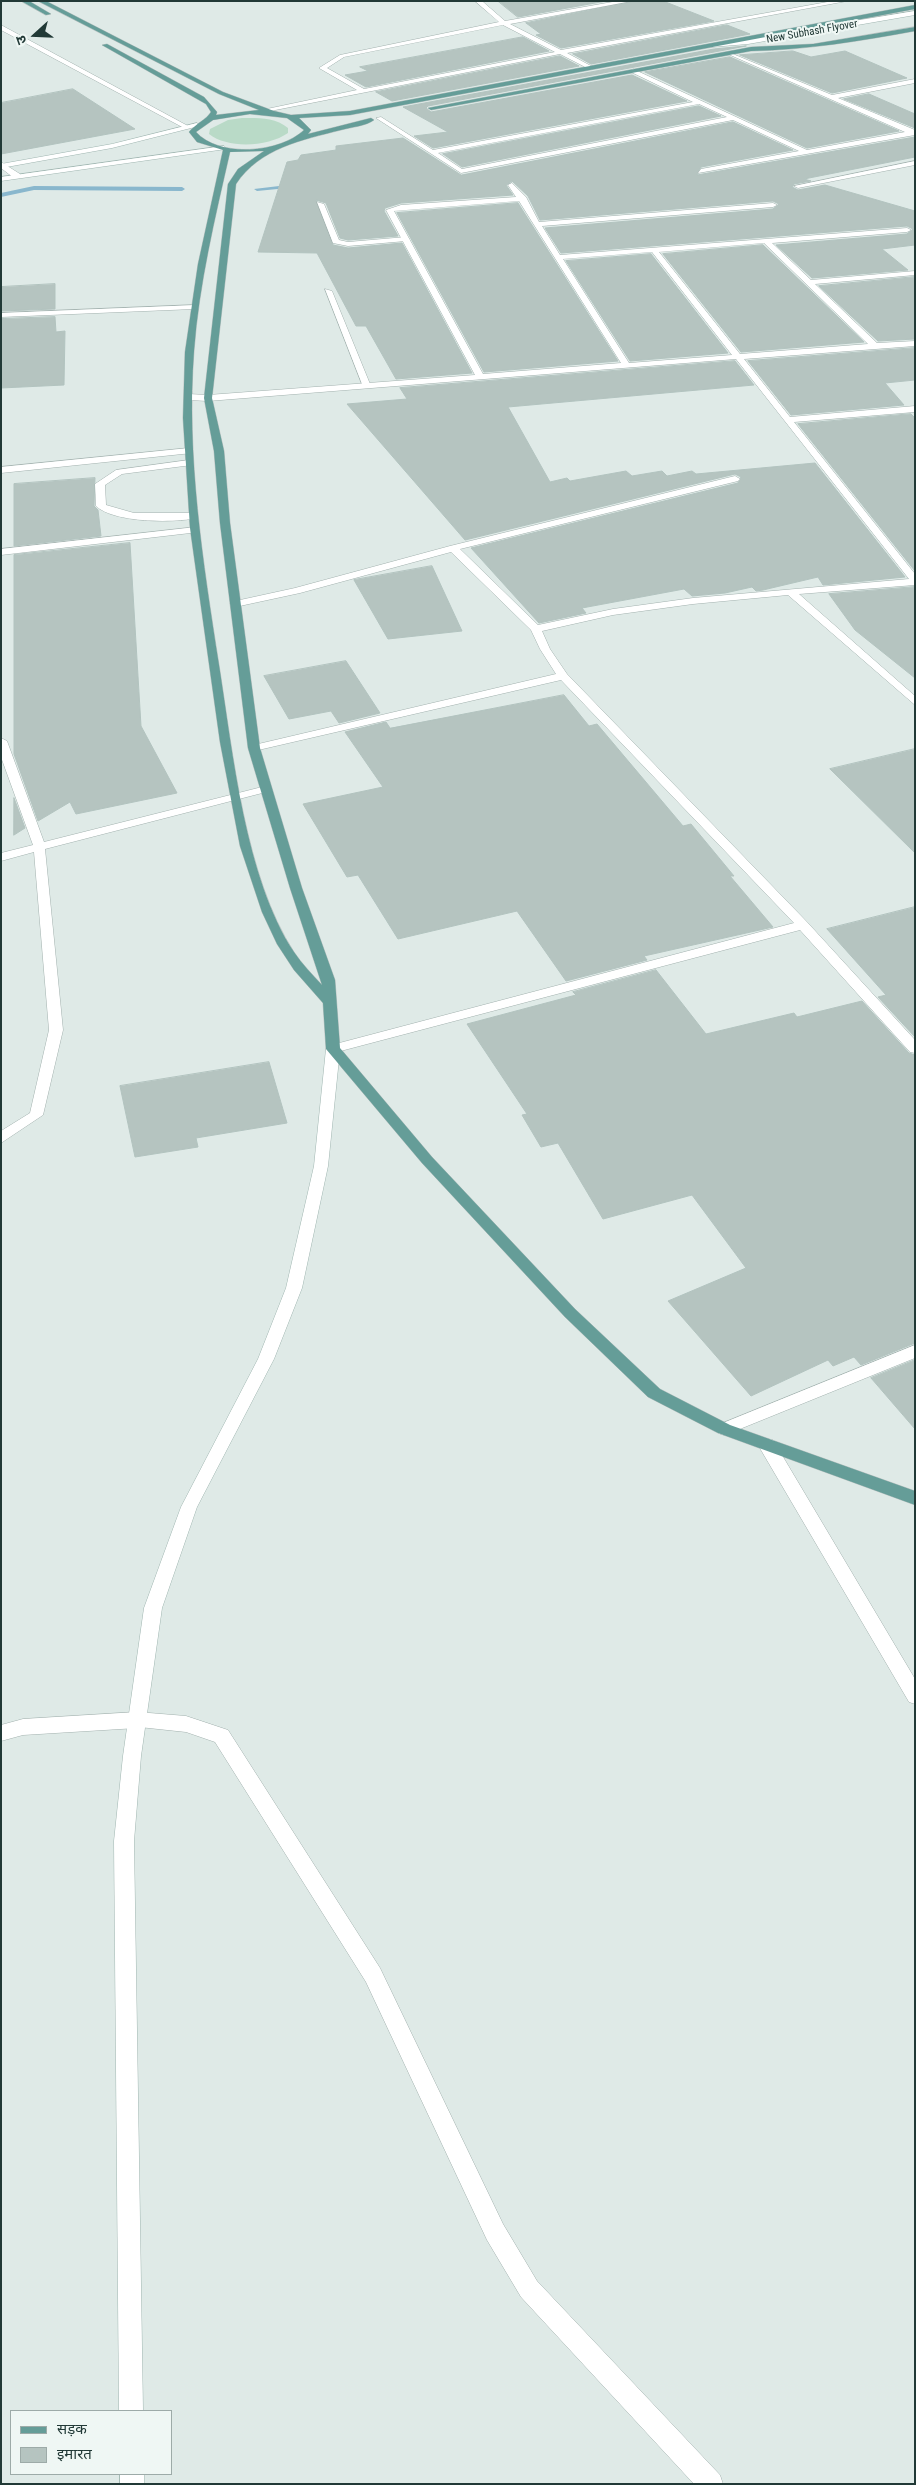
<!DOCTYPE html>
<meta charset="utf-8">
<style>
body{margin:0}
#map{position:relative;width:916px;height:2485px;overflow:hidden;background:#dfeae7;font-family:"Roboto Condensed","Noto Sans Devanagari",sans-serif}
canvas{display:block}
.frame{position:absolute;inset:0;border:2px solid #213936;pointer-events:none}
.legend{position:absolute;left:10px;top:2410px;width:162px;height:65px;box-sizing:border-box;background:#eff7f4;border:1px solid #9daba8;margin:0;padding:6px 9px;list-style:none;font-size:15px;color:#213936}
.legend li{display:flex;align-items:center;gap:10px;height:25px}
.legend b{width:25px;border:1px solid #9daba8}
.north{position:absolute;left:10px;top:10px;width:50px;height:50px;-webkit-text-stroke:4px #eff7f4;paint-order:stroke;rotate:250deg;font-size:14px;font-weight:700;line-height:20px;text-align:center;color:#213936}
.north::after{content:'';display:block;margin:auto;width:18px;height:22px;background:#213936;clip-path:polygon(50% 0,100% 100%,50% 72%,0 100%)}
</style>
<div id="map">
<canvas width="916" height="2485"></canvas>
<div class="frame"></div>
<ul class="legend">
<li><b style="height:6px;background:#659d98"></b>सड़क</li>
<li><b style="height:14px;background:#b5c4c0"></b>इमारत</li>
</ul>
<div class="north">उ</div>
</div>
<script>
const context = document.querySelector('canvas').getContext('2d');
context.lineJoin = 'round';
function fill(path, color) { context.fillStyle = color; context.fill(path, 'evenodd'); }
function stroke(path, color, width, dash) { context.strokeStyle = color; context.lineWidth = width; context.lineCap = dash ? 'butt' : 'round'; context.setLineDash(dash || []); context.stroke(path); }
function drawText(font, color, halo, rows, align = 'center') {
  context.font = font + ' "Roboto Condensed",sans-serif'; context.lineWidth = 4; context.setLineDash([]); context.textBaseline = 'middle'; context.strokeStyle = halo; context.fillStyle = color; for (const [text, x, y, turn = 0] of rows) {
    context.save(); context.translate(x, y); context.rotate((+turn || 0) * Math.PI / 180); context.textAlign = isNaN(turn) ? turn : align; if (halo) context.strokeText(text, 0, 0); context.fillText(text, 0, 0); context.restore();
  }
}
fill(new Path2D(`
 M242,118C258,118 275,117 288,128V133C268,147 228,149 209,134L210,129L228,120Z`), '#b9dac7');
fill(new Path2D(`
 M296,184L298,187L257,191L254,189Z
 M34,186L182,187L185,189L182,191L34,190L1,197V193Z`), '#89b7cd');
const building = new Path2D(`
 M498,1H606L518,17Z
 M634,1H663L714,21L561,48L536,35L541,34L526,23Z
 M727,25L750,34L591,64L573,54Z
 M523,37L549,51L366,87L345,75L368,71L360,67Z
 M746,46L428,106L426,108L431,112L632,75L687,101L433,148L414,136L448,132L403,107L714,49Z
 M793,51L811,57L845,51L907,78L832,93L740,55Z
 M560,56L579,66L392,101L376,92Z
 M730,57L899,131L807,148L645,72Z
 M73,89L135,129L1,154V103Z
 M869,94L915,114V128L844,99Z
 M699,106L721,116L462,167L443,154Z
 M733,122L793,150L701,167L697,175L915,137V157L804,179L811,181L794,184L792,187L798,190L825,185L915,211V245L882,249L908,270L812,278L776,245L907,234L913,229L907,226L561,253L545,228L773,209L779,204L773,201L540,220L528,196L512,181L506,185L513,195L401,203L385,208L384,211L398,236L348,240L340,238L326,203L316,200L333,245L348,248L402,243L472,373L396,379L366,326H356L317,253L258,252L287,162L298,160L301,155L336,150V146L403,138L461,175Z
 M518,203L618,361L484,372L397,213Z
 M763,245L864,342L741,352L663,254Z
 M651,254L728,353L630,361L566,261Z
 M915,277V339L878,341L819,286Z
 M55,284V309L1,311V287Z
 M55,317L56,332L65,331L64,385L1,388V319Z
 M915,348V380L885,383L904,405L791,415L748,361Z
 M735,361L754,385L508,407L550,482L567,478L570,481L626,471L632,476L662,471L667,476L692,471L696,474L815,463L905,577L823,585L818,577L763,590L756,591L752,587L725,593L692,596L684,589L582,608L586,613L539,623L471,548L738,483L741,477L735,474L465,540L347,404L407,399L400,388Z
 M911,414L915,418V571L798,424Z
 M95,478L94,506L98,510L101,536L14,546V484Z
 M130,543L141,726L177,793L76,814L70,802L38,821L14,754V555Z
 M432,566L462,631L388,639L354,580Z
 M915,587V678L855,630L829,594Z
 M346,661L380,713L339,723L331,711L289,719L264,676Z
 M564,695L589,726L597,724L683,826L691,824L734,876H730L773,927L644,956L647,960L566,981L517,911L398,939L358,875L347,877L303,804L383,787L345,732L386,722L390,728Z
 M915,749V853L830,769Z
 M14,798L25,828L14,835Z
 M915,907V1037L878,997L886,995L827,929Z
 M656,970L706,1034L794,1013L797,1017L862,1001L909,1053L915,1055V1343L861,1365L854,1357L833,1366L828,1360L751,1396L668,1301L746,1268L692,1195L603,1219L558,1143L541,1147L522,1115L527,1114L467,1024L576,995L573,992Z
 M269,1062L287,1123L196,1138L198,1147L135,1157L120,1086Z
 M915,1360V1429L871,1378Z`);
fill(building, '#b5c4c0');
stroke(building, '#b2c3bf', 1);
const lane = new Path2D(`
 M317,202L324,204L339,240L348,242L406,237L410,239L406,241L348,246L333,243Z
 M325,289L332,291L370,384L369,386L362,384Z
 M189,460L192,461V465L122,474L105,485L106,505L134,513H194L197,514V518C174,523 114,523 96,506L95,484L116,470Z
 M137,1712L186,1716L228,1730L380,1968L503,2224L537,2281L720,2475L723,2484H694L521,2297L487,2240L366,1982L215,1742L186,1732L130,1726L128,1720L130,1714Z`);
const street = new Path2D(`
 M475,1H482L505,21L618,1H632L510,24L561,50L833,1H847L567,53L591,66L589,69L560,54L265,112L262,110L357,90L319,68L340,55L499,22ZM503,25L555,52L364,89L327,68L344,57Z
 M1,25L188,126L189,127L184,128L1,30Z
 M728,52L832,95L915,79V83L838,98L915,130V135L698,173L701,169L799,151L733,120L461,173L376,118L381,117L433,150L693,102L631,72L633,69L807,150L905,132L728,54ZM699,104L727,117L462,169L438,153Z
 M915,161V165L798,188L794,186Z
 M1,162L20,174V178H14L1,168Z
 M512,183L526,197L539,222L773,203L777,205L773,207L542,226L560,255L907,228L911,230L907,232L772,243L811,280L915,271V275L815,284L877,343L915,341V346L744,359L790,417L915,406V412L794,422L915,574V585L799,594L915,696V705L788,595L693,604L613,615L542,631L550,649L567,674L807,922L915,1040V1053L910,1052L800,930L333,1053L326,1049L328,1046L794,923L561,680L254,751L250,750L248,748L254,745L556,674L540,649L531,630L451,552L300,593L235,607L230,604L231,602L295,588L450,546L735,476L740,479L738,481L460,549L538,625L613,609L693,598L909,579L736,359L208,401L188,400L184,397L188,394L208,395L475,375L386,210L401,205L516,197L508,185ZM519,201L621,363L483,374L394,211ZM764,243L868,344L740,354L659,252ZM652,252L732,355L629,363L563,259Z
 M197,305V309H194L1,317V313Z
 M189,448L192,449V453L1,473V467Z
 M196,527L199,528V532L1,555V549Z
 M1,738L7,741L44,842L266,786L272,789L270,791L45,849L63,1030L43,1115L1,1143V1131L30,1113L49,1030L34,852L1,861V853L33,845L1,757Z
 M915,1345V1358L730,1433L724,1435L718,1433L716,1429L718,1425Z
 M767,1439L773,1440L915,1679V1704L909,1702L761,1450L759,1445L761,1440Z
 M137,1712L144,1714L146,1720L144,1726L137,1728L23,1735L1,1741V1725L23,1719Z`);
const secondary = new Path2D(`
 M915,11V15L748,44L711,47L708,45Z
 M197,123L199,126L112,148L1,168V164L112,144Z
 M224,146L226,149L1,181V177Z
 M333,1045L340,1049L328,1166L302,1288L274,1359L197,1507L162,1608L141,1756L134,1841L143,2411H119L114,1841L123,1756L144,1608L181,1507L258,1359L286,1288L314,1166L326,1049Z
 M120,2474H144V2484H120Z`);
const primary = new Path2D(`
 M21,1H29L51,14L46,15Z
 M38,1H46L223,92L274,111L291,115L350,111L915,5V9L350,115L299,118L311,130L308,134L371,118L374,120C366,126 352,127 341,130C302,140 260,148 236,184L212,398L224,451L230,523L260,748L302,888L335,980L340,1048L432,1157L575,1309L660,1389L730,1425L915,1491V1505L718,1433L648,1397L565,1317L422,1163L326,1049L323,1003L294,970L277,944L262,912L240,846L220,742L190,528L183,418L185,352L198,264L223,150L197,142L189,132C195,124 206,120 211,112L206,104L102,45L107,44L204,97L217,112L216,115L259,110L219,94ZM250,114L287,118L304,130C280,153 219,158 196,132L213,120ZM264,151L238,169L228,184L204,398L214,451L220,523L248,748L290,888L322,985C312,974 302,964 294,952C245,877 233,753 219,665C203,562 186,456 194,351C199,284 215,218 230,152Z
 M915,27V31C860,41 806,50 751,51L431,110L428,108L751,47L813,44Z`);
stroke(lane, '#a2b1ae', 1);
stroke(street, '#a2b1ae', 1);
stroke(secondary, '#9fb5b0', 1);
stroke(primary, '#bcc4c3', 1);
fill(lane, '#fff');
fill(street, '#fff');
fill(secondary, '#fff');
fill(primary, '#659d98');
drawText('11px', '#213936', '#eff7f4', [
 ["New Subhash Flyover",812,32,-10]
]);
</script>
